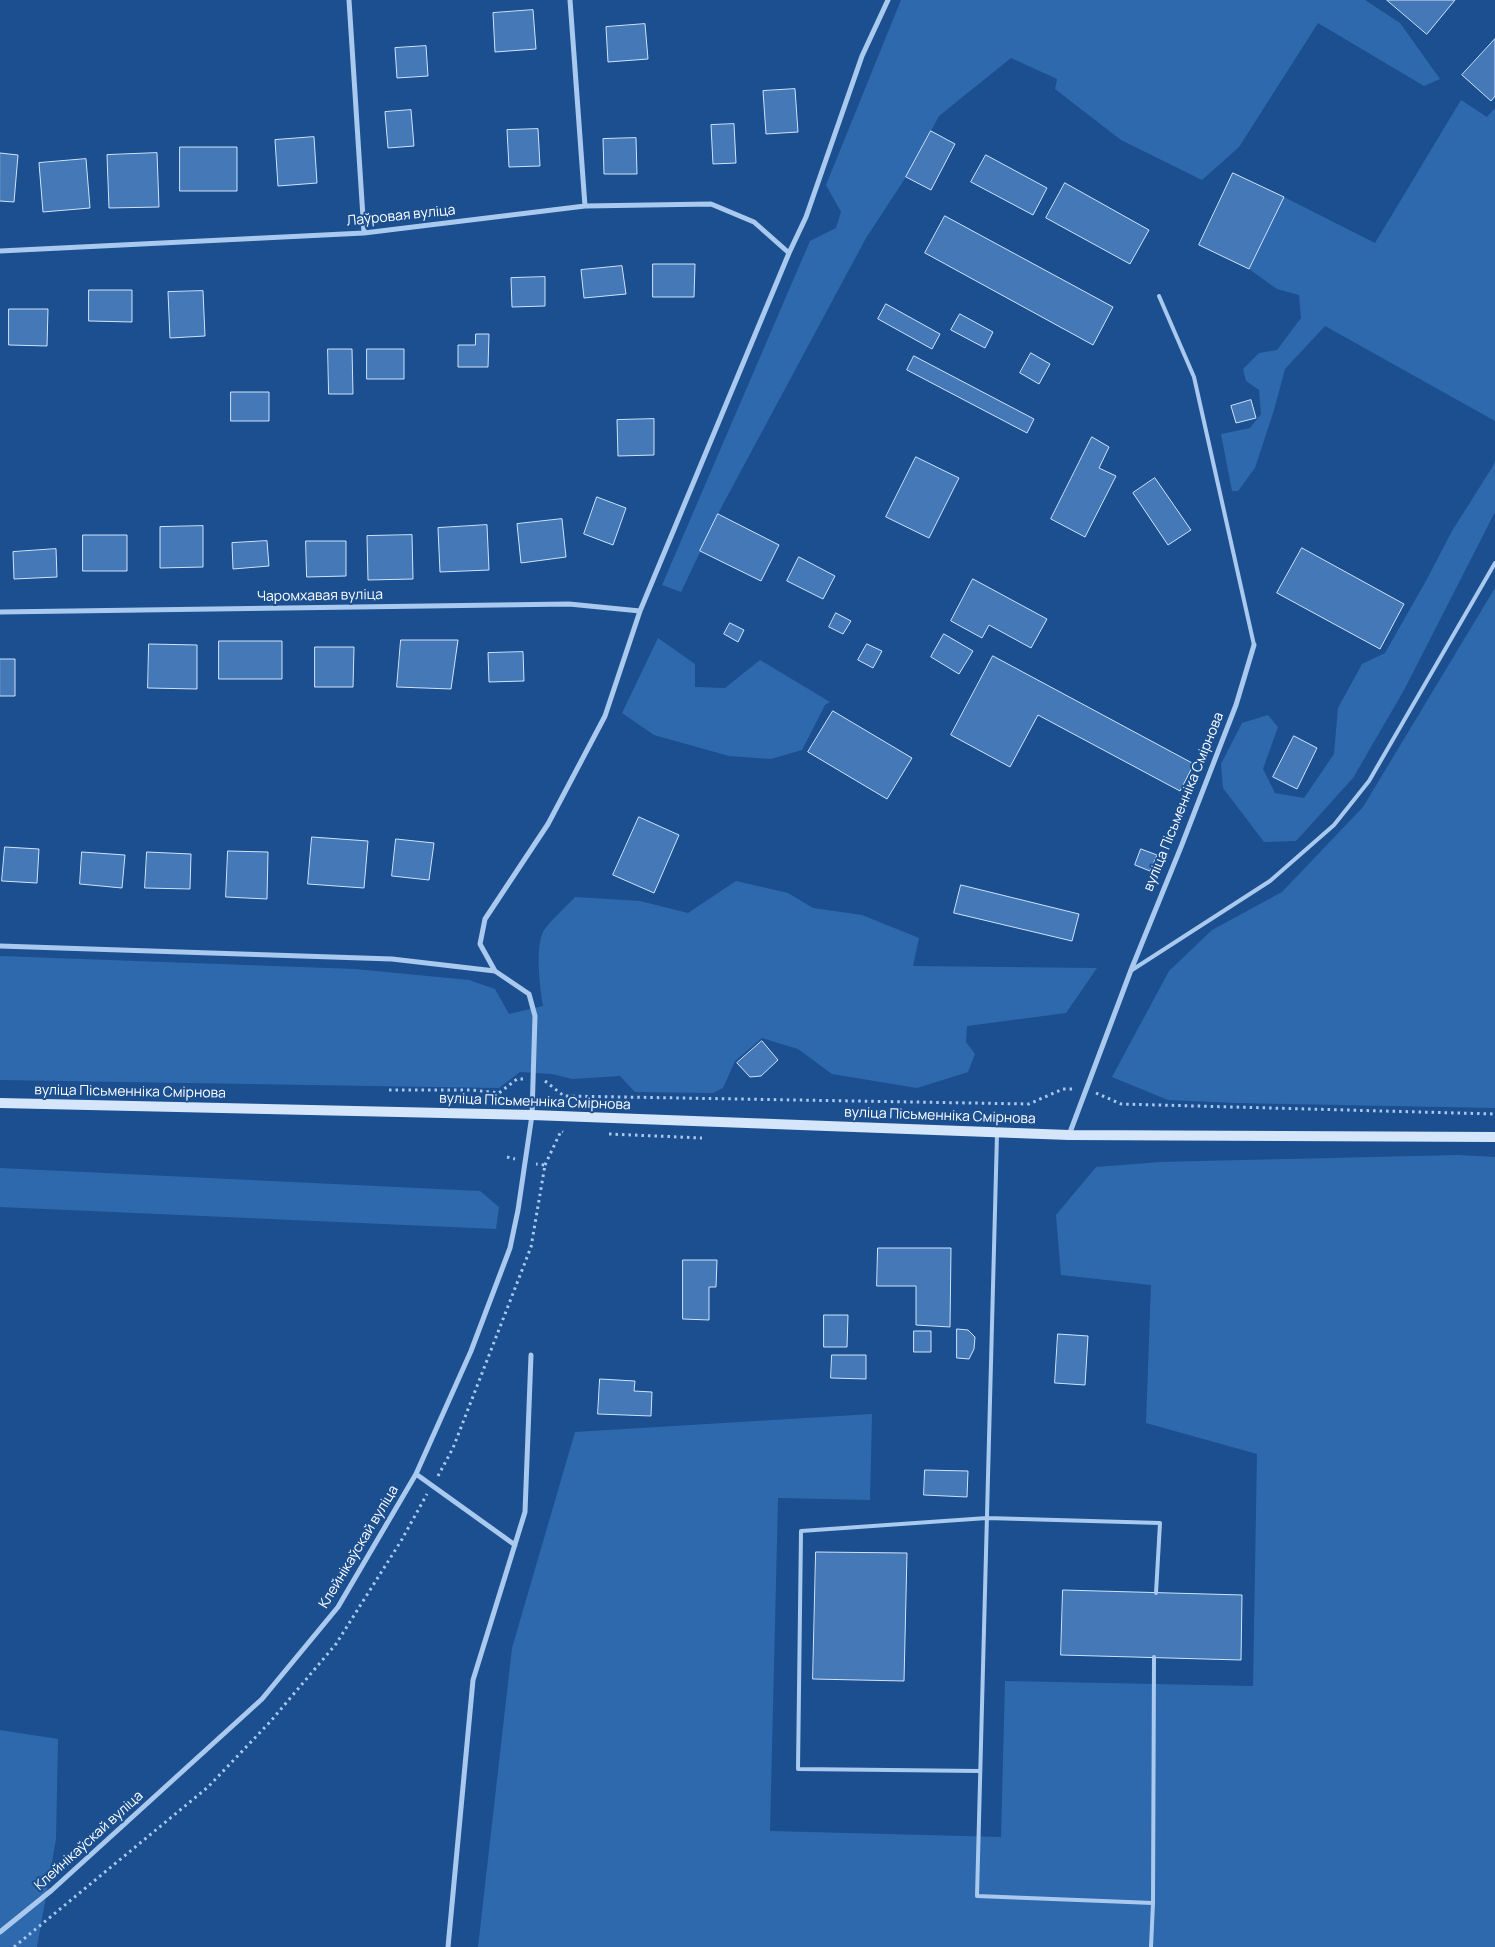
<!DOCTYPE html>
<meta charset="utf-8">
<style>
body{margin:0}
canvas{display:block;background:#1b4f8f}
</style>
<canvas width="1495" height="1947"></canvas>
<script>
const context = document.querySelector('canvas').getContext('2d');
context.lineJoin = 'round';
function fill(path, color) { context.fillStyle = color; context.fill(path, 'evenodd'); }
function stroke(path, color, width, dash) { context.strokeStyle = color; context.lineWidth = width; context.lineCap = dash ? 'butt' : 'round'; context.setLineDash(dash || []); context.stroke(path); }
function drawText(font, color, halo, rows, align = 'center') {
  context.font = font + ' Manrope,sans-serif'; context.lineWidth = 4; context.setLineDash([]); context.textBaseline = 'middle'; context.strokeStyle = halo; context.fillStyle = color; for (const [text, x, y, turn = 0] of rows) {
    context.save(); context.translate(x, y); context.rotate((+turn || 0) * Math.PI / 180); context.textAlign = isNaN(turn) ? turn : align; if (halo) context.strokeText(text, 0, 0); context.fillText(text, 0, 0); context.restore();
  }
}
fill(new Path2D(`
 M901,0H1365L1400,23L1440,79L1424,86L1318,23L1239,147L1202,180L1121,140L1055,89L1057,79L1011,58L939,116L906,177L866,238L721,508L681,592L662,585L810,241L836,228L841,212L826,185Z
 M1461,100L1487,117L1495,108V421L1325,326L1285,369L1274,410L1255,468L1238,491H1232L1221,434L1250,428L1261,414L1259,390L1246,381L1243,369L1259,353L1277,350L1301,318L1299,295L1277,289L1249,269L1284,197L1375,243Z
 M1495,460V512L1404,690L1353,778L1296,841L1264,842L1223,788L1221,764L1242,723L1268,715L1278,727L1263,769L1275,793L1304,798L1334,754L1338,708L1362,664L1385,653L1427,579L1452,531L1493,466Z
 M1495,588V1108L1237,1103L1168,1100L1112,1077L1169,971L1212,930L1282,892L1363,807Z
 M658,638L695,664V687L725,688L760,660L830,702L825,705L802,750L771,759L729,756L654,735L622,713Z
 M736,881L788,893L813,908L862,915L919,938L913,966L1097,968L1066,1013L967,1026L966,1042L975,1054L968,1072L917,1088L832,1074L798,1049L762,1038L735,1061L723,1088L713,1093L635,1092L620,1076L572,1079L552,1074L520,1072L499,1088L0,1080V956L355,969L469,980L495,989L509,1014L543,1006C540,987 535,949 543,932C548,923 568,905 575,897L640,901L688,913Z
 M1458,1155L1495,1157V1947H478L512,1648L575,1432L872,1414L870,1500L778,1498L770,1831L1001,1837L1005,1681L1253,1686L1257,1454L1146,1423L1151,1285L1061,1275L1056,1215L1096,1167L1160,1162Z
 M0,1168L480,1191L499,1207L496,1229L0,1207Z
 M0,1730L58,1739L56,1839L37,1947H0Z`), '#2e69ad');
const building = new Path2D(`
 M1387,0H1455L1427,34Z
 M533,10L536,49L495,52L493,13Z
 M645,24L648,59L608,62L606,27Z
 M1495,39V96L1491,101L1462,75Z
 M426,46L428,76L397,78L395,48Z
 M795,89L798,132L766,134L763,91Z
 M411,110L414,146L388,148L385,112Z
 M734,124L736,163L713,164L711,125Z
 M538,129L540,166L509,167L507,130Z
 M931,131L955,144L931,190L906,177Z
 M314,137L317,183L278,186L275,140Z
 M636,138L637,174H604L603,139Z
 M180,147H237V191H180Z
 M0,153L18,155L14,202L0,201Z
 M157,153L159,207L109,208L107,155Z
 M986,155L1047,188L1033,215L971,182Z
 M86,159L90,208L43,212L39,163Z
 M1233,173L1284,197L1249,269L1199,245Z
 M1065,183L1149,230L1130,264L1046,218Z
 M945,216L1113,307L1093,345L925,253Z
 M653,264H695L694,297H653Z
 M622,266L626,294L584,298L581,270Z
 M545,277V306L512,307L511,278Z
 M89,290H132V322L89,321Z
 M203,291L205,336L170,338L168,292Z
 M886,304L940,334L932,349L878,319Z
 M9,309H48L47,346L9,345Z
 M960,314L993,332L985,348L951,330Z
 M476,334H489L488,367H458V345H475Z
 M328,349H352L353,394H329Z
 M367,349H404V379H367Z
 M1031,353L1050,364L1039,384L1020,373Z
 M914,356L1034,419L1027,433L907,370Z
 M231,392H269V421H231Z
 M1251,400L1256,418L1236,423L1231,406Z
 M654,419V455L618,456L617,420Z
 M1092,437L1109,447L1099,468L1116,476L1085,537L1051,519Z
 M916,457L959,478L929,538L886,517Z
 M1155,478L1191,530L1168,545L1133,493Z
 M597,497L626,508L613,545L584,534Z
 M718,514L779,545L761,581L700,551Z
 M562,519L566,557L521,563L517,524Z
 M487,525L489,570L440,572L438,528Z
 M203,526V567L160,568V527Z
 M83,535H127V571H83Z
 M412,535L413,579L368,580L367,536Z
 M267,541L269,566L233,569L232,543Z
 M306,541H346V576L307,577Z
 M1302,548L1404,604L1380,649L1277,593Z
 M56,549L57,577L14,579L13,552Z
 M799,557L835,576L823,599L787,581Z
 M973,579L1047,619L1031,648L989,625L982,638L951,621Z
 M836,613L851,621L843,634L829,627Z
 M730,623L744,630L738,642L724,634Z
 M944,634L973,651L959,674L931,657Z
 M401,640H458L451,689L397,687Z
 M219,641H282V679H219Z
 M149,644L197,645V689L148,688Z
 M867,644L882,651L873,668L858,660Z
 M315,647H354L353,687H315Z
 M523,652L524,681L489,682L488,653Z
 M993,656L1194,764L1180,791L1038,715L1010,767L951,735Z
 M0,659H15V696H0Z
 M833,711L912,758L887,799L808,752Z
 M1294,736L1317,748L1297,789L1273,777Z
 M639,817L679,835L654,893L613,875Z
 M312,837L368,841L364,888L308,884Z
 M396,839L434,843L429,880L392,876Z
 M5,847L39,849L37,883L2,881Z
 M1141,849L1157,855L1150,871L1135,865Z
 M228,851L268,852L267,899L226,897Z
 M82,852L125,855L122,888L80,884Z
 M147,852L191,854L190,889L145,888Z
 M961,885L1079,914L1072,941L954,913Z
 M762,1041L778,1060L761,1076L750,1077L737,1063Z
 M878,1248H951L950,1327L916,1325V1286H877Z
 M683,1260H717L716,1287H709V1320L683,1319Z
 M824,1315H848L847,1347H824Z
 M957,1329L968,1330L975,1337L974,1349L969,1359L957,1358Z
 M914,1331H931V1352H914Z
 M1058,1334L1088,1336L1085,1385L1055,1383Z
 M832,1355H866V1379L831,1378Z
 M600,1379L635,1381L634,1391L652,1392L651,1416L598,1414Z
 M925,1470L968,1471L967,1497L924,1495Z
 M816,1552L907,1553L904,1681L813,1679Z
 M1063,1590L1242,1595L1241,1660L1061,1655Z`);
fill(building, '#4478b7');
stroke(building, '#cfe3fa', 1);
stroke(new Path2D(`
 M545,1081L564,1096L1029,1104L1063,1089H1075
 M389,1090H472L499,1093L517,1079H524
 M1096,1093L1121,1104L1495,1114
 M609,1134L702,1138
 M507,1157L515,1159
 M545,1165L561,1131L563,1132
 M438,1476L453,1448L531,1247L545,1165L536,1164
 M14,1947L208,1787L270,1722L336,1644L401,1541L427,1494`), '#a9c9ee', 3, [2.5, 4]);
stroke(new Path2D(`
 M1159,296L1194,377L1254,645
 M1132,970L1270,881L1334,825L1369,781L1495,563
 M997,1134L977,1896L1153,1903L1151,1947
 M980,1771L798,1769L801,1531L987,1518L1160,1523L1156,1593
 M1153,1903L1154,1657`), '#a9c9ee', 4);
stroke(new Path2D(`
 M349,0L364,233
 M570,0L585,206
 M0,251L364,233L585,206L711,204L754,222L789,253
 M0,612L569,604L640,611
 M0,946L392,959L495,971
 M1069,1135L1131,970L1181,847L1236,705L1254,645
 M416,1474L515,1545
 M0,1932L52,1890L262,1699L338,1607L416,1474L471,1351L510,1248L518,1210L532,1115L535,1016L529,994L495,971L480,944L485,919L548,824L605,716L640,611L789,253L806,217L862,56L888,0
 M448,1947L473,1680L525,1512L531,1355`), '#a9c9ee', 5);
stroke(new Path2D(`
 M0,1103L532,1115L1069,1135L1495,1137`), '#d6e6fa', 10);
drawText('14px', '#fff', '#1b4f8f', [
 ["Лаўровая вуліца",401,216,-6],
 ["Чаромхавая вуліца",320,596,-1],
 ["вуліца Пісьменніка Смірнова",1184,802,-68],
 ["вуліца Пісьменніка Смірнова",130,1092,1],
 ["вуліца Пісьменніка Смірнова",535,1102,2],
 ["вуліца Пісьменніка Смірнова",940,1116,2],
 ["Клейнікаўскай вуліца",359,1547,-59],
 ["Клейнікаўскай вуліца",89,1841,-42]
]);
</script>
